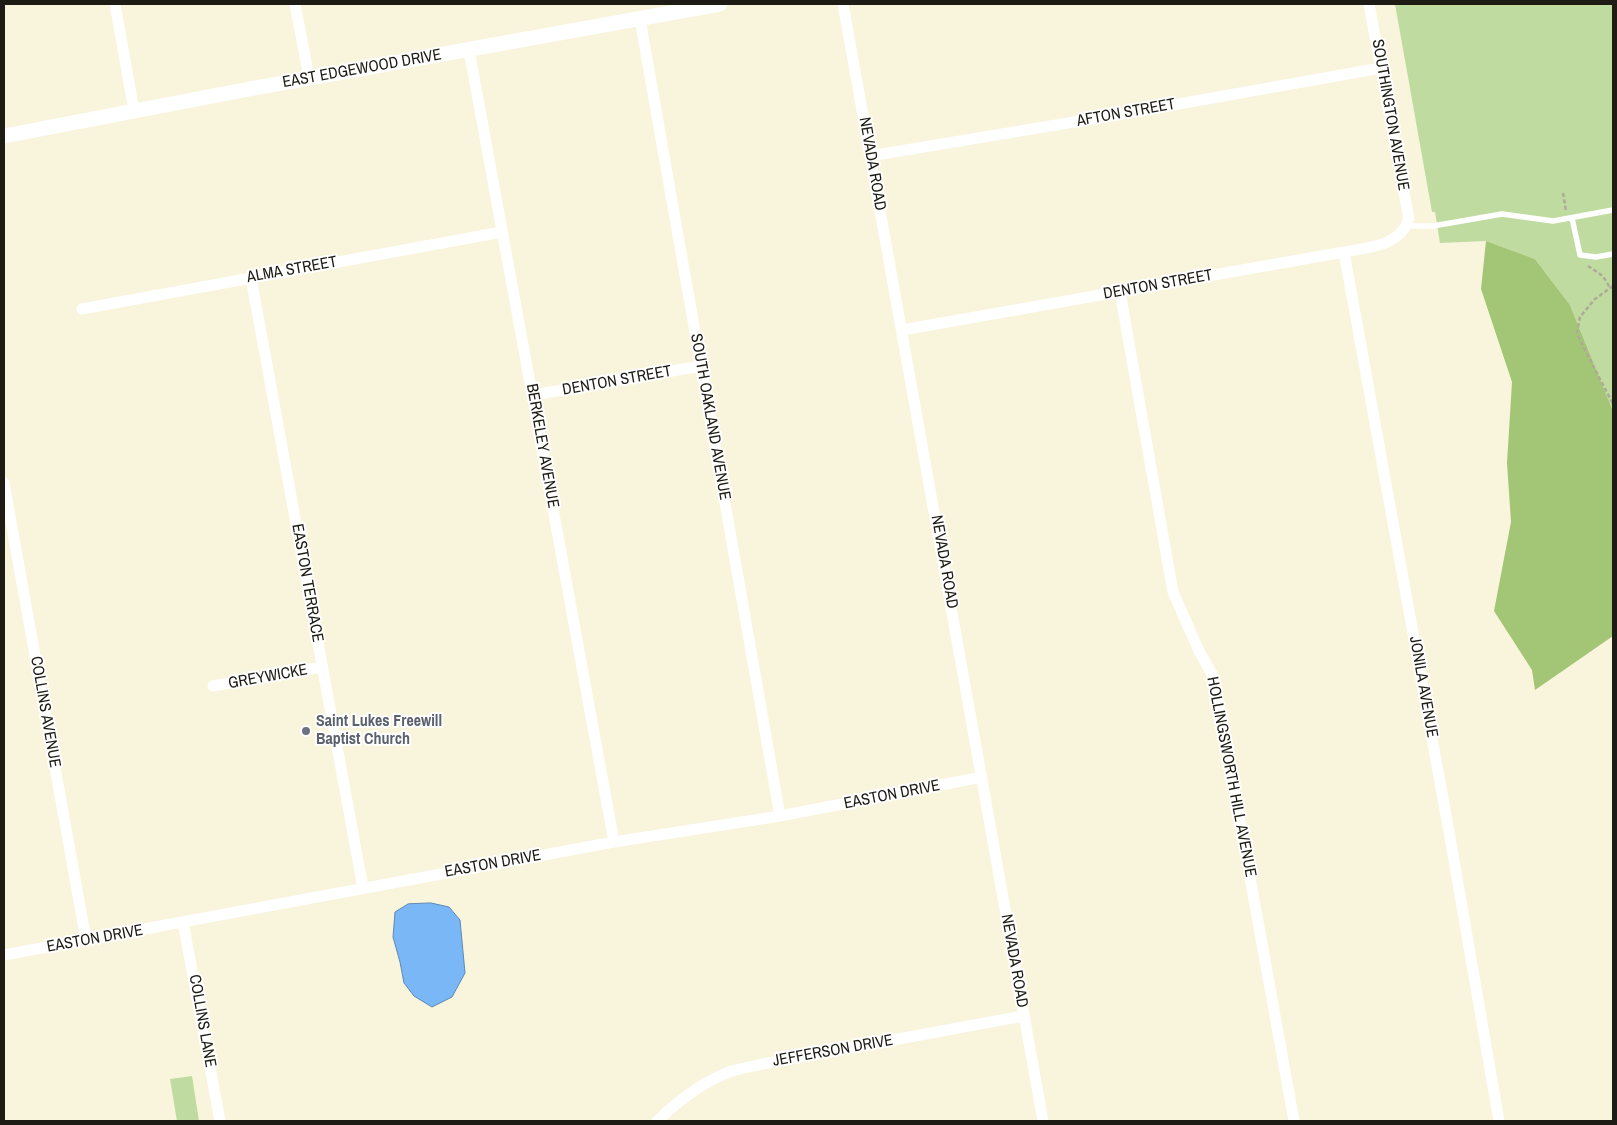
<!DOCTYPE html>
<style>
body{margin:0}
#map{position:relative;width:1617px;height:1125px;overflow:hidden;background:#f9f4dc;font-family:"Archivo Narrow",sans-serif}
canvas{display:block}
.frame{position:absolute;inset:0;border:5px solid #1d1b13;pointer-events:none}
</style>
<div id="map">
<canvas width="1617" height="1125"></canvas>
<div class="frame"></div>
</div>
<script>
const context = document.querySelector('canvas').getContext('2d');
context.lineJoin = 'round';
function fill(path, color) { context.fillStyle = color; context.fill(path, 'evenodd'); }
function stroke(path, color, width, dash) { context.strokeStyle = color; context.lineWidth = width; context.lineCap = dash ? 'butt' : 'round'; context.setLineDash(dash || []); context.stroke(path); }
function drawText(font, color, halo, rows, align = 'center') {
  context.font = font + ' "Archivo Narrow",sans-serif'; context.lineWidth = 4; context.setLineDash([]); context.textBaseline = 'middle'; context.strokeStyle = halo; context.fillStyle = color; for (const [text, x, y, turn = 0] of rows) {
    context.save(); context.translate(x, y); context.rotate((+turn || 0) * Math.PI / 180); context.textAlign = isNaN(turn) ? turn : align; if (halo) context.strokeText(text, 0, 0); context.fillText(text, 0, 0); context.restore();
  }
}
fill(new Path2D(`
 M1395,4H1613V411L1570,305L1535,259L1486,241L1440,243L1435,212H1432Z
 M192,1076L199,1121H177L170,1079Z`), '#c0dba0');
fill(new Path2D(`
 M1486,241L1535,259L1570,305L1613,411V636L1535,690L1532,670L1494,611L1511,522L1507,463L1512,382L1481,289Z`), '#a3c576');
const water = new Path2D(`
 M431,903L449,907L460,920L465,973L452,997L432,1007L414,996L404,983L400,962L393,937L395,912L408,904Z`);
fill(water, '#7ab7f6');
stroke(water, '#5e88b2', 1);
stroke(new Path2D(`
 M1563,193L1566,211
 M1588,266L1603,276L1610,288
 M1613,286L1595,299L1580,317L1577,333L1585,350L1613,404`), '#aeaa98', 2.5, [4, 2.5]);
stroke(new Path2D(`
 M1572,218L1580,255L1596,257L1613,254
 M1407,226H1433L1502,214L1553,221L1613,210`), '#fff', 5.5);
stroke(new Path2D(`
 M115,4L134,111
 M295,4L309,78
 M843,4L1043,1121
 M640,19L780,816
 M469,50L614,842
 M870,156L1128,113L1381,68
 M1344,252L1451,843L1499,1121
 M251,278L363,888
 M1120,292L1173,592L1199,651L1212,674L1218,700L1294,1121
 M82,309L502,232
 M902,330L1344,252C1369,247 1399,247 1409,219L1369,4
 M533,395L701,366
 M4,483L86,940
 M213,686L322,667
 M183,922L220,1121
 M4,955L614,842L780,816L982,777
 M657,1121C678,1101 704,1081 732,1071C742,1068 753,1066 763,1064L1023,1016`), '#fff', 11);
stroke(new Path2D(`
 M4,136L244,90L720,4`), '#fff', 15);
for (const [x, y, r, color] of [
 [306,731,5,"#6b7280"]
]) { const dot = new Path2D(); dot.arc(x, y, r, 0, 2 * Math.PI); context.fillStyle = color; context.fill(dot); stroke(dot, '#fff', 2); }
drawText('16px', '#1d1b13', '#fff', [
 ["EAST EDGEWOOD DRIVE",362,69,-10],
 ["AFTON STREET",1126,113,-10],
 ["SOUTHINGTON AVENUE",1390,115,80],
 ["NEVADA ROAD",872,164,80],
 ["ALMA STREET",292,270,-10],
 ["DENTON STREET",1158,285,-10],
 ["DENTON STREET",617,381,-10],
 ["SOUTH OAKLAND AVENUE",710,417,80],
 ["BERKELEY AVENUE",542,446,80],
 ["NEVADA ROAD",944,562,80],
 ["EASTON TERRACE",307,583,80],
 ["GREYWICKE",268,677,-10],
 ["JONILA AVENUE",1423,687,80],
 ["COLLINS AVENUE",45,712,80],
 ["HOLLINGSWORTH HILL AVENUE",1231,777,79],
 ["EASTON DRIVE",892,795,-11],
 ["EASTON DRIVE",493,864,-10],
 ["EASTON DRIVE",95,939,-10],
 ["NEVADA ROAD",1014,961,80],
 ["COLLINS LANE",202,1021,80],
 ["JEFFERSON DRIVE",833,1051,-10]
]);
drawText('bold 16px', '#5b616d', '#fff', [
 ["Saint Lukes Freewill",316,722],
 ["Baptist Church",316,740]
], 'left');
</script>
